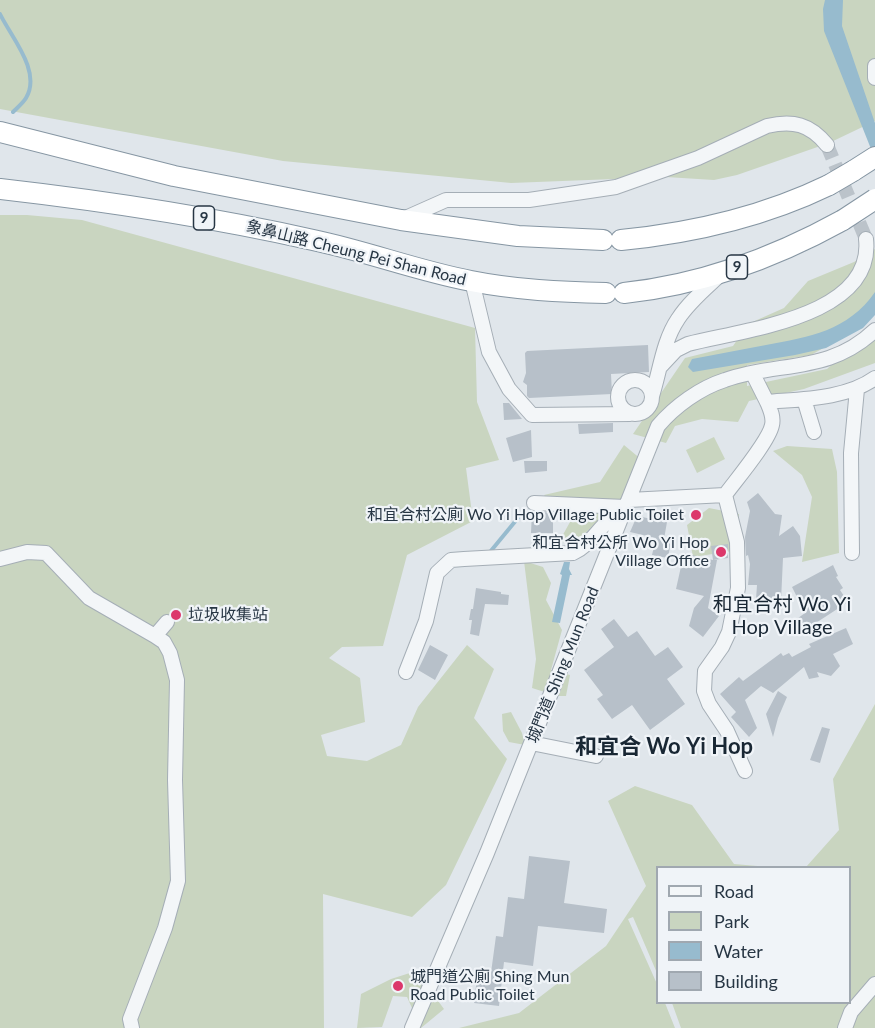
<!DOCTYPE html>
<meta charset="utf-8">
<style>
body{margin:0}
#map{position:relative;width:875px;height:1028px;overflow:hidden;background:#e0e6eb;font-family:Lato,sans-serif}
canvas{display:block}
.legend{position:absolute;left:656px;top:866px;width:195px;height:138px;box-sizing:border-box;background:#f0f4f8;border:2px solid #a0a8b0;margin:0;padding:8px 10px;list-style:none;font-size:18px;color:#273644}
.legend li{display:flex;align-items:center;gap:12px;height:30px}
.legend b{width:30px;border:2px solid #a0a8b0}
</style>
<div id="map">
<canvas width="875" height="1028"></canvas>
<ul class="legend">
<li><b style="height:8px;background:#f3f6f8"></b>Road</li>
<li><b style="height:16px;background:#c9d5c0"></b>Park</li>
<li><b style="height:16px;background:#97bbce"></b>Water</li>
<li><b style="height:16px;background:#b7c0c9"></b>Building</li>
</ul>
</div>
<script>
const context = document.querySelector('canvas').getContext('2d');
context.lineJoin = 'round';
function fill(path, color) { context.fillStyle = color; context.fill(path, 'evenodd'); }
function stroke(path, color, width, dash) { context.strokeStyle = color; context.lineWidth = width; context.lineCap = dash ? 'butt' : 'round'; context.setLineDash(dash || []); context.stroke(path); }
function drawText(font, color, halo, rows, align = 'center') {
  context.font = font + ' Lato,"Noto Sans TC",sans-serif'; context.lineWidth = 4.5; context.setLineDash([]); context.textBaseline = 'middle'; context.strokeStyle = halo; context.fillStyle = color; for (const [text, x, y, turn = 0] of rows) {
    context.save(); context.translate(x, y); context.rotate((+turn || 0) * Math.PI / 180); context.textAlign = isNaN(turn) ? turn : align; if (halo) context.strokeText(text, 0, 0); context.fillText(text, 0, 0); context.restore();
  }
}
fill(new Path2D(`
 M0,0H875V121L829,143L737,175L714,180L666,177L511,183L283,161L0,109Z
 M0,215H27L82,220L475,328L477,402L499,460L466,468L473,521L407,555L383,646L342,647L329,658L360,678L365,722L321,735L327,756L367,761L401,745L418,707L467,645L494,669L474,718L507,759L446,885L412,917L323,894L324,1028H0Z
 M875,249V302L854,331L811,355L747,365V386L827,369L875,326V363L804,389L749,401L738,422L702,419L675,426L666,443L633,434L685,358L733,346L748,324L784,308L808,281L854,262Z
 M714,437L725,459L697,473L686,450Z
 M624,445L642,460L617,512L609,510L571,547L560,540L575,513L552,508L544,495L600,482Z
 M787,446L832,449L837,472L839,553L802,562L812,497L802,475L773,451Z
 M709,508L739,514V550L693,557L687,525Z
 M524,561L543,567L551,583L546,600L562,630L551,670L570,675L566,696H557L532,688L536,659Z
 M875,704V1028H681L672,1003L850,1002V868L806,867L839,830L833,779Z
 M511,712L522,733L525,745L509,742L503,731L502,714Z
 M635,786L692,805L734,864L769,867L658,868L657,973L633,917L628,919L657,984L658,1002L665,1003L675,1028H459L519,1013L606,946L646,886L608,801Z
 M416,971L444,1009L421,1028L407,997L393,996L382,1027L357,1028L361,994L391,979Z`), '#c9d5c0');
fill(new Path2D(`
 M825,0H843L842,26L875,123V159L824,31L823,9Z
 M875,292V315L863,328L826,348L795,355L693,372L688,367L692,359C717,354 741,350 766,345C809,337 848,331 875,292Z
 M564,562H570L569,569L572,575H570L560,623L552,622L562,575L560,574Z`), '#97bbce');
stroke(new Path2D(`
 M0,14C11,37 42,71 26,98C23,103 17,108 13,112
 M490,552L518,518`), '#97bbce', 4);
fill(new Path2D(`
 M648,345L649,372L611,374L612,394L529,398L527,396V385L523,382L526,373L525,353L527,351Z
 M503,403H509L522,419L504,420Z
 M613,423V432L579,434L578,424Z
 M531,430L532,457L513,462L506,438Z
 M524,461H547V471L525,473Z
 M758,493L775,514L782,515L779,536L793,526L800,536L802,556L783,558L781,601L756,599L757,585H748L750,564L748,555L746,556L745,537L750,511L747,502Z
 M532,511L553,513V533H531Z
 M637,516L667,522L664,539L671,541L668,558L652,555L656,538L660,539L630,532Z
 M728,544V558L713,560H717L708,608L719,616L703,637L689,626L694,608L704,596L676,589L684,553L713,560L711,546Z
 M833,565L838,576L836,577L843,588L840,590L848,602L802,632L794,621L805,613L792,587Z
 M476,588L501,592V594L509,595L508,605L485,604L479,636L470,634L472,620H469L471,609H473Z
 M614,619L628,637L637,631L655,656L668,647L683,667L667,679L685,704L650,730L632,705L612,719L597,699L603,695L584,670L614,647L601,629Z
 M846,628L853,644L833,654L840,666L831,676L817,672L819,677L809,679L804,667L773,693L761,686L745,700L757,728L749,737L731,717L736,712L720,694L739,677L743,681L781,653L783,656L789,653L792,657L811,647L809,644Z
 M430,645L448,655L435,680L418,670Z
 M778,691L787,697L778,718L773,737L766,714Z
 M822,727L830,729L820,763L810,760Z
 M529,856L570,861L564,903L607,909L604,933L538,926L533,966L504,962L499,1006L474,1003L477,978L490,980L496,936L503,937L508,897L524,899Z`), '#b7c0c9');
stroke(new Path2D(`
 M827,145L866,239`), '#bbc3ca', 14, [14, 7]);
const minor = new Path2D(`
 M875,66V78
 M401,220L446,200H529L616,187L698,158L767,126C793,120 810,124 827,145
 M472,281L489,352L509,389L532,415L630,414
 M661,366L676,350L688,344C740,330 875,318 866,239
 M753,374L767,402
 M618 397a17 17 0 1 1 34 0a17 17 0 1 1-34 0Z
 M652,396C660,371 663,341 678,319C689,302 705,289 720,275
 M804,399L814,432
 M725,495L737,542L738,588L729,632L722,647L705,671L704,691L709,704L727,731L745,771
 M629,500L725,495C736,480 769,441 772,425C774,417 770,409 767,402C802,399 846,399 875,378
 M534,503L625,507
 M852,553L851,453L857,389
 M0,559L27,552L46,553L89,598L155,636L164,642L170,653L177,680L175,780L178,881L165,928L130,1019L132,1028
 M155,636L167,622
 M406,672L426,621L437,573L451,560L464,559L573,553C594,544 602,518 625,511
 M531,743L596,756
 M412,1028L487,853L658,426C675,406 700,388 725,380C779,361 829,374 875,330
 M845,1028L851,1012L875,984`);
const highway = new Path2D(`
 M0,132L174,176L401,220L518,236L603,240
 M853,171L875,157
 M0,189C105,201 210,217 313,240C366,251 418,271 471,281C516,290 561,292 606,293
 M621,240C693,233 763,217 829,185
 M624,293C700,285 776,257 843,220`);
stroke(minor, '#a5aeb6', 16);
stroke(highway, '#8696a3', 22);
stroke(minor, '#f3f6f8', 14);
stroke(highway, '#fff', 20);
const highwayBridge = new Path2D(`
 M829,185L853,171
 M843,220L875,199`);
stroke(highwayBridge, '#8696a3', 22, []);
stroke(highwayBridge, '#fff', 20);
for (const [x, y, r, color] of [
 [696,515,6,"#dc386b"],
 [721,552,6,"#dc386b"],
 [176,615,6,"#dc386b"],
 [398,986,6,"#dc386b"]
]) { const dot = new Path2D(); dot.arc(x, y, r, 0, 2 * Math.PI); context.fillStyle = color; context.fill(dot); stroke(dot, '#f0f4f8', 2); }
for (const [x, y, w] of [
 [204,218,21],
 [737,267,21]
]) { const box = new Path2D(); box.roundRect(x - w / 2, y - 12, w, 24, 4.5); context.fillStyle = '#f0f4f8'; context.fill(box); stroke(box, '#273644', 1.5); }
drawText('bold 15px', '#273644', null, [
 ["9",204,218],
 ["9",737,267]
]);
drawText('16px', '#273644', '#f0f4f8', [
 ["象鼻山路 Cheung Pei Shan Road",356,253,14],
 ["城門道 Shing Mun Road",563,665,-68]
]);
drawText('16px', '#273644', '#f0f4f8', [
 ["和宜合村公廁 Wo Yi Hop Village Public Toilet",684,515],
 ["和宜合村公所 Wo Yi Hop",709,543],
 ["Village Office",709,561],
 ["垃圾收集站",188,615,"left"],
 ["城門道公廁 Shing Mun",410,977,"left"],
 ["Road Public Toilet",410,995,"left"]
], 'right');
drawText('20px', '#192734', '#f0f4f8', [
 ["和宜合村 Wo Yi",782,605],
 ["Hop Village",782,628]
]);
drawText('bold 22px', '#192734', '#f0f4f8', [
 ["和宜合 Wo Yi Hop",664,747]
]);
</script>
